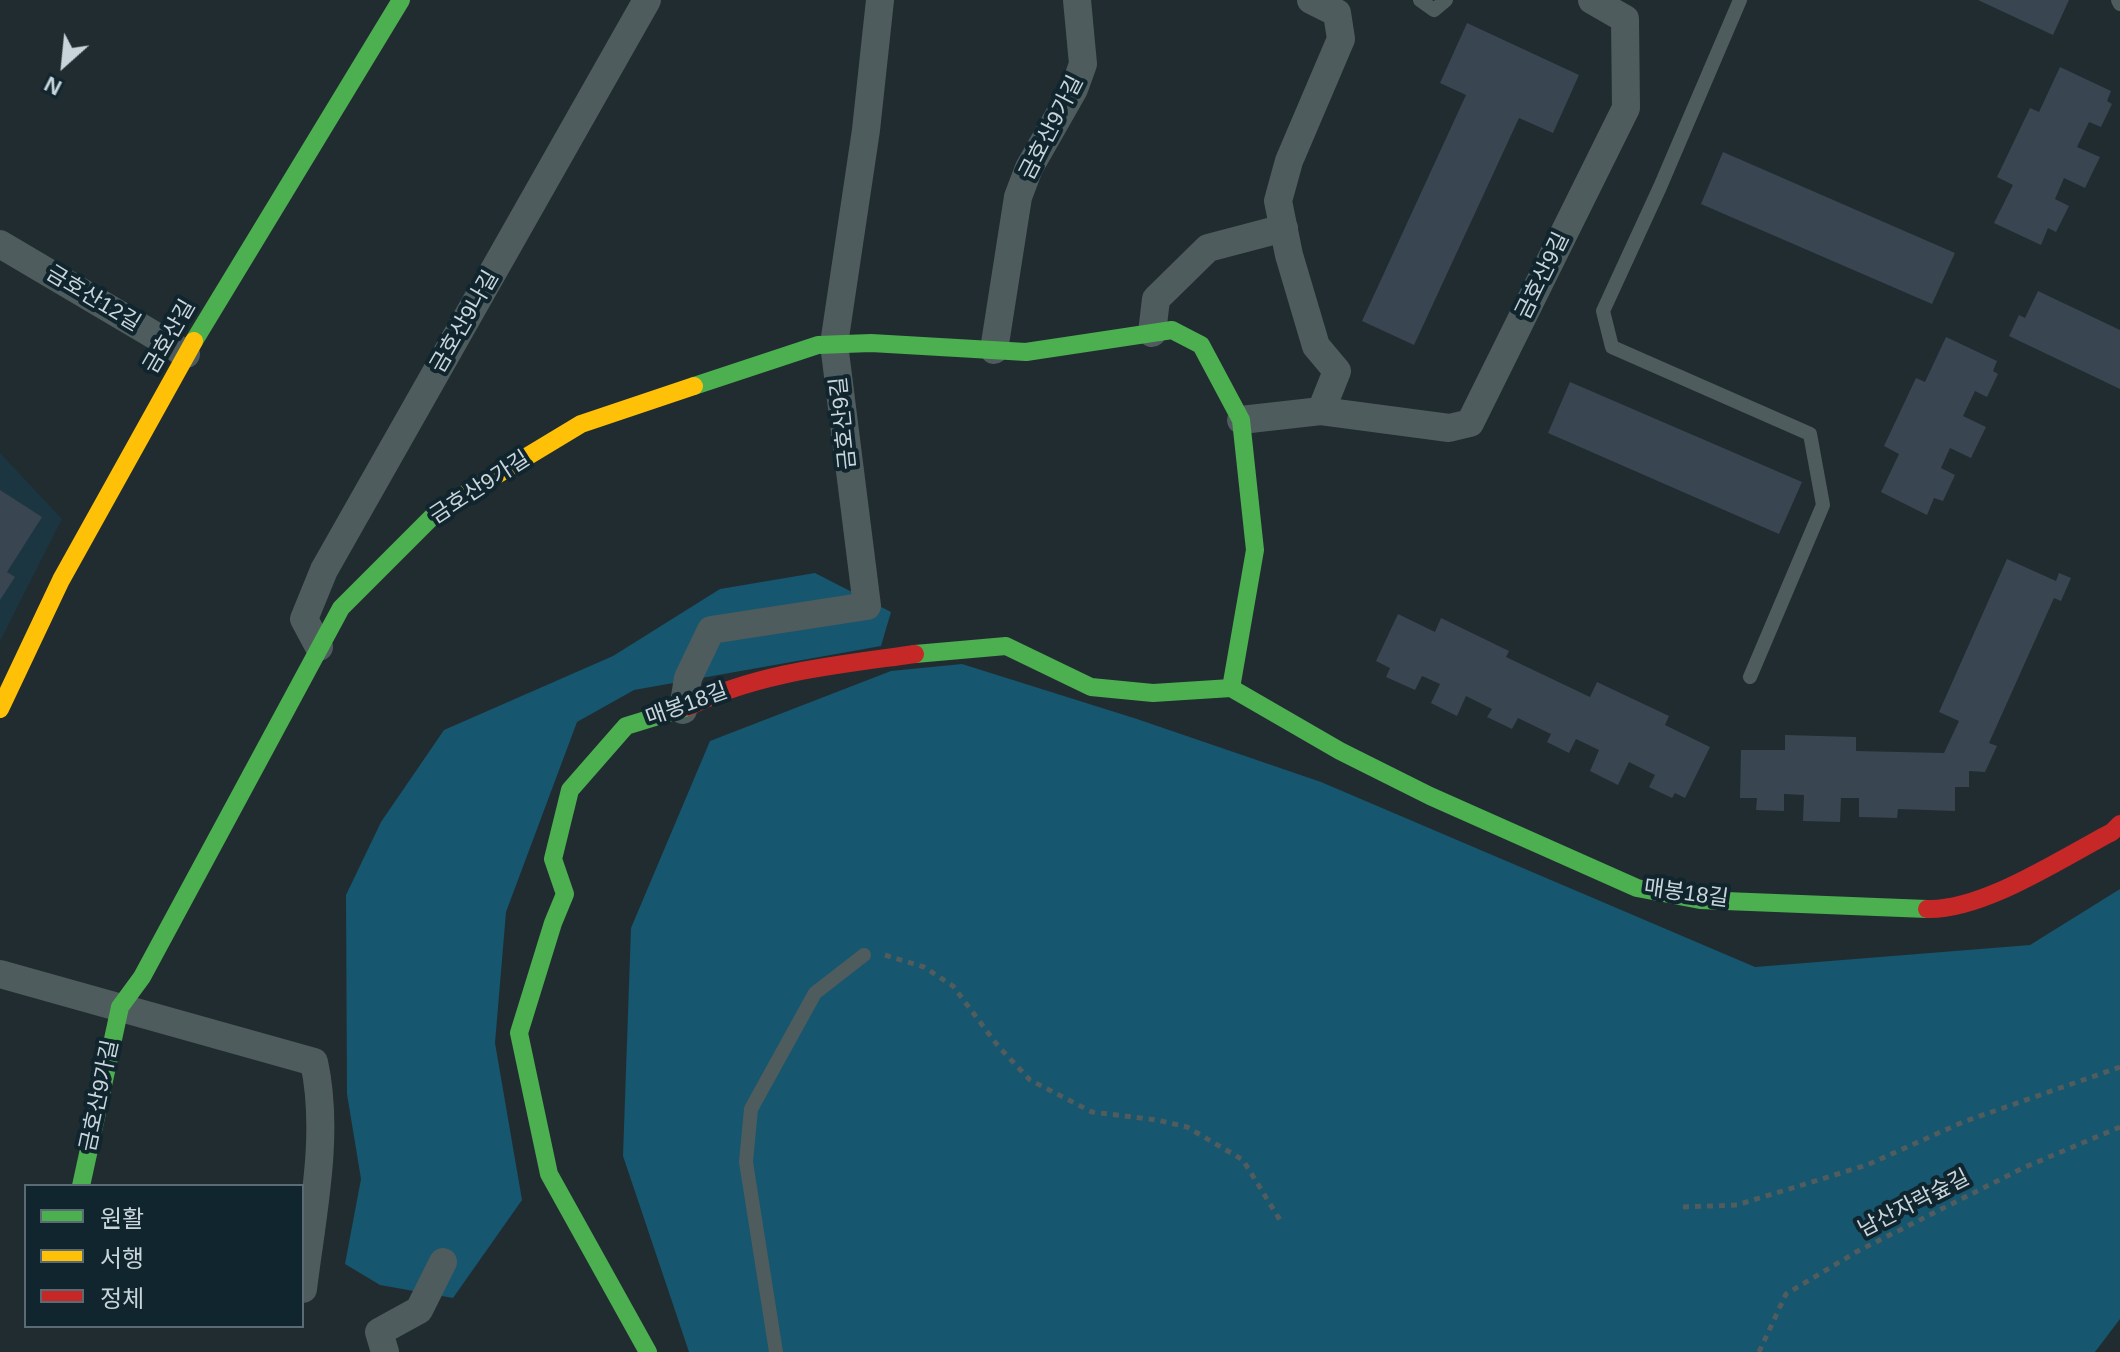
<!DOCTYPE html>
<meta charset="utf-8">
<style>
body{margin:0}
#map{position:relative;width:2120px;height:1352px;overflow:hidden;background:#212c31;font-family:Arial,"Noto Sans KR",sans-serif}
canvas{display:block}
.legend{position:absolute;left:24px;top:1184px;width:280px;height:144px;box-sizing:border-box;background:#10252e;border:2px solid #5a6b73;margin:0;padding:10px 14px;list-style:none;font-size:24px;color:#c9d5db}
.legend li{display:flex;align-items:center;gap:16px;height:40px}
.legend b{width:40px;border:2px solid #5a6b73}
.north{position:absolute;left:24px;top:24px;width:80px;height:80px;-webkit-text-stroke:6px #10252e;paint-order:stroke;rotate:207deg;font-size:22px;font-weight:700;line-height:32px;text-align:center;color:#c9d5db}
.north::after{content:'';display:block;margin:auto;width:28px;height:36px;background:#c9d5db;clip-path:polygon(50% 0,100% 100%,50% 72%,0 100%)}
</style>
<div id="map">
<canvas width="2120" height="1352"></canvas>
<ul class="legend">
<li><b style="height:10px;background:#4caf50"></b>원활</li>
<li><b style="height:10px;background:#ffc107"></b>서행</li>
<li><b style="height:10px;background:#c62828"></b>정체</li>
</ul>
<div class="north">N</div>
</div>
<script>
const context = document.querySelector('canvas').getContext('2d');
context.lineJoin = 'round';
function fill(path, color) { context.fillStyle = color; context.fill(path, 'evenodd'); }
function stroke(path, color, width, dash) { context.strokeStyle = color; context.lineWidth = width; context.lineCap = dash ? 'butt' : 'round'; context.setLineDash(dash || []); context.stroke(path); }
function drawText(font, color, halo, rows, align = 'center') {
  context.font = font + ' Arial,"Noto Sans KR",sans-serif'; context.lineWidth = 8; context.setLineDash([]); context.textBaseline = 'middle'; context.strokeStyle = halo; context.fillStyle = color; for (const [text, x, y, turn = 0] of rows) {
    context.save(); context.translate(x, y); context.rotate((+turn || 0) * Math.PI / 180); context.textAlign = isNaN(turn) ? turn : align; if (halo) context.strokeText(text, 0, 0); context.fillText(text, 0, 0); context.restore();
  }
}
fill(new Path2D(`
 M0,453L62,519L0,641Z`), '#1b3641');
fill(new Path2D(`
 M815,573L891,612L881,646L634,690L577,722L506,912L495,1043L522,1200L453,1298L380,1285L345,1264L361,1179L347,1094L346,895L381,822L444,730L613,656L720,589Z
 M962,664L1137,719L1321,782L1755,967L2030,945L2120,889V1319L2095,1352H689L623,1156L631,928L710,741L891,671Z`), '#16566e');
fill(new Path2D(`
 M1978,0H2069L2053,35Z
 M1467,23L1579,75L1553,133L1519,118L1414,345L1362,321L1466,95L1440,83Z
 M2060,67L2111,91L2107,101L2112,104L2101,127L2089,122L2077,147L2100,157L2085,188L2064,178L2055,199L2069,206L2056,232L2048,228L2041,245L1994,223L2013,185L1997,177L2030,108L2039,112Z
 M1723,152L1955,253L1932,304L1701,204Z
 M2038,291L2120,330V389L2009,336L2019,315L2025,318Z
 M1946,337L1997,361L1993,371L1998,374L1987,397L1975,391L1963,416L1986,427L1971,458L1950,448L1941,468L1955,475L1943,501L1934,498L1927,515L1881,492L1899,454L1884,446L1916,378L1925,382Z
 M1570,382L1802,482L1779,534L1548,433Z
 M0,490L42,517L7,572L15,577L0,600Z
 M2007,559L2056,581L2059,573L2071,578L2061,601L2054,598L1989,743L1997,746L1985,772L1969,771V787H1955V811L1898,809L1897,818L1859,817V798H1841L1840,822L1803,821L1804,795L1784,794V811L1756,810L1757,798H1740L1741,750H1785V735L1856,737V751L1944,753L1959,721L1939,712Z
 M1398,614L1435,632L1441,618L1509,651L1506,657L1590,697L1597,682L1669,716L1665,725L1710,747L1685,798L1675,793L1672,798L1649,787L1655,775L1629,762L1618,785L1590,771L1599,750L1576,739L1569,753L1547,742L1551,734L1518,718L1512,729L1487,717L1492,709L1466,696L1457,716L1431,703L1440,684L1422,676L1415,690L1386,677L1390,668L1376,661Z`), '#394550');
stroke(new Path2D(`
 M885,955L924,967L953,986L998,1046L1030,1080L1092,1112L1157,1120L1187,1127L1243,1160L1280,1220
 M1683,1207L1737,1205L1867,1165L1963,1122L2120,1067
 M1759,1352L1786,1294L1858,1251L2023,1168L2120,1127`), '#515c5e', 5, [6, 6]);
stroke(new Path2D(`
 M1420,0L1434,10L1446,0
 M1740,0L1660,187L1603,311L1612,347L1810,434L1823,505L1750,677
 M2118,0L2120,4
 M776,1352L746,1162L751,1109L815,993L864,955`), '#4f5c5d', 14);
stroke(new Path2D(`
 M0,244L186,354
 M1152,333L1156,299L1208,248L1284,228
 M994,350L1018,197L1029,168L1074,89L1083,64L1077,0
 M1321,411L1449,428L1470,423L1626,108L1625,19L1592,0
 M1241,420L1321,411L1337,371L1316,346L1289,255L1278,201L1289,161L1341,39L1337,13L1311,0
 M319,647L304,619L324,570L647,0
 M683,710L688,678L711,630L867,606L834,344L866,130L880,0
 M0,974L314,1062C330,1135 312,1215 303,1289
 M385,1352L379,1332L419,1310L443,1262`), '#4f5c5d', 28);
stroke(new Path2D(`
 M194,341L401,0
 M694,386L818,345L871,343L1026,352L1172,330L1201,345L1241,420L1255,550L1231,688
 M915,654L1006,646L1091,687L1153,693L1231,688L1340,751L1430,796L1637,888L1700,900L1927,909
 M81,1186L120,1007L142,977L341,608L438,511L470,491
 M648,1352L549,1174L519,1033L553,923L565,894L553,859L570,790L626,726L688,707`), '#4caf50', 18);
stroke(new Path2D(`
 M470,491L581,424L694,386
 M0,709L61,580L194,341`), '#ffc107', 18);
stroke(new Path2D(`
 M688,707C758,672 838,665 915,654
 M1927,909C1983,911 2062,858 2112,832L2120,824`), '#c62828', 18);
drawText('22px', '#c9d5db', '#10252e', [
 ["금호산9가길",1052,128,-63],
 ["금호산9길",1543,276,-64],
 ["금호산12길",93,299,31],
 ["금호산9나길",465,322,-60],
 ["금호산길",170,337,-60],
 ["금호산9길",844,423,-96],
 ["금호산9가길",480,488,-33],
 ["매봉18길",687,705,-20],
 ["매봉18길",1686,894,8],
 ["금호산9가길",100,1096,-78],
 ["남산자락숲길",1914,1204,-27]
]);
</script>
